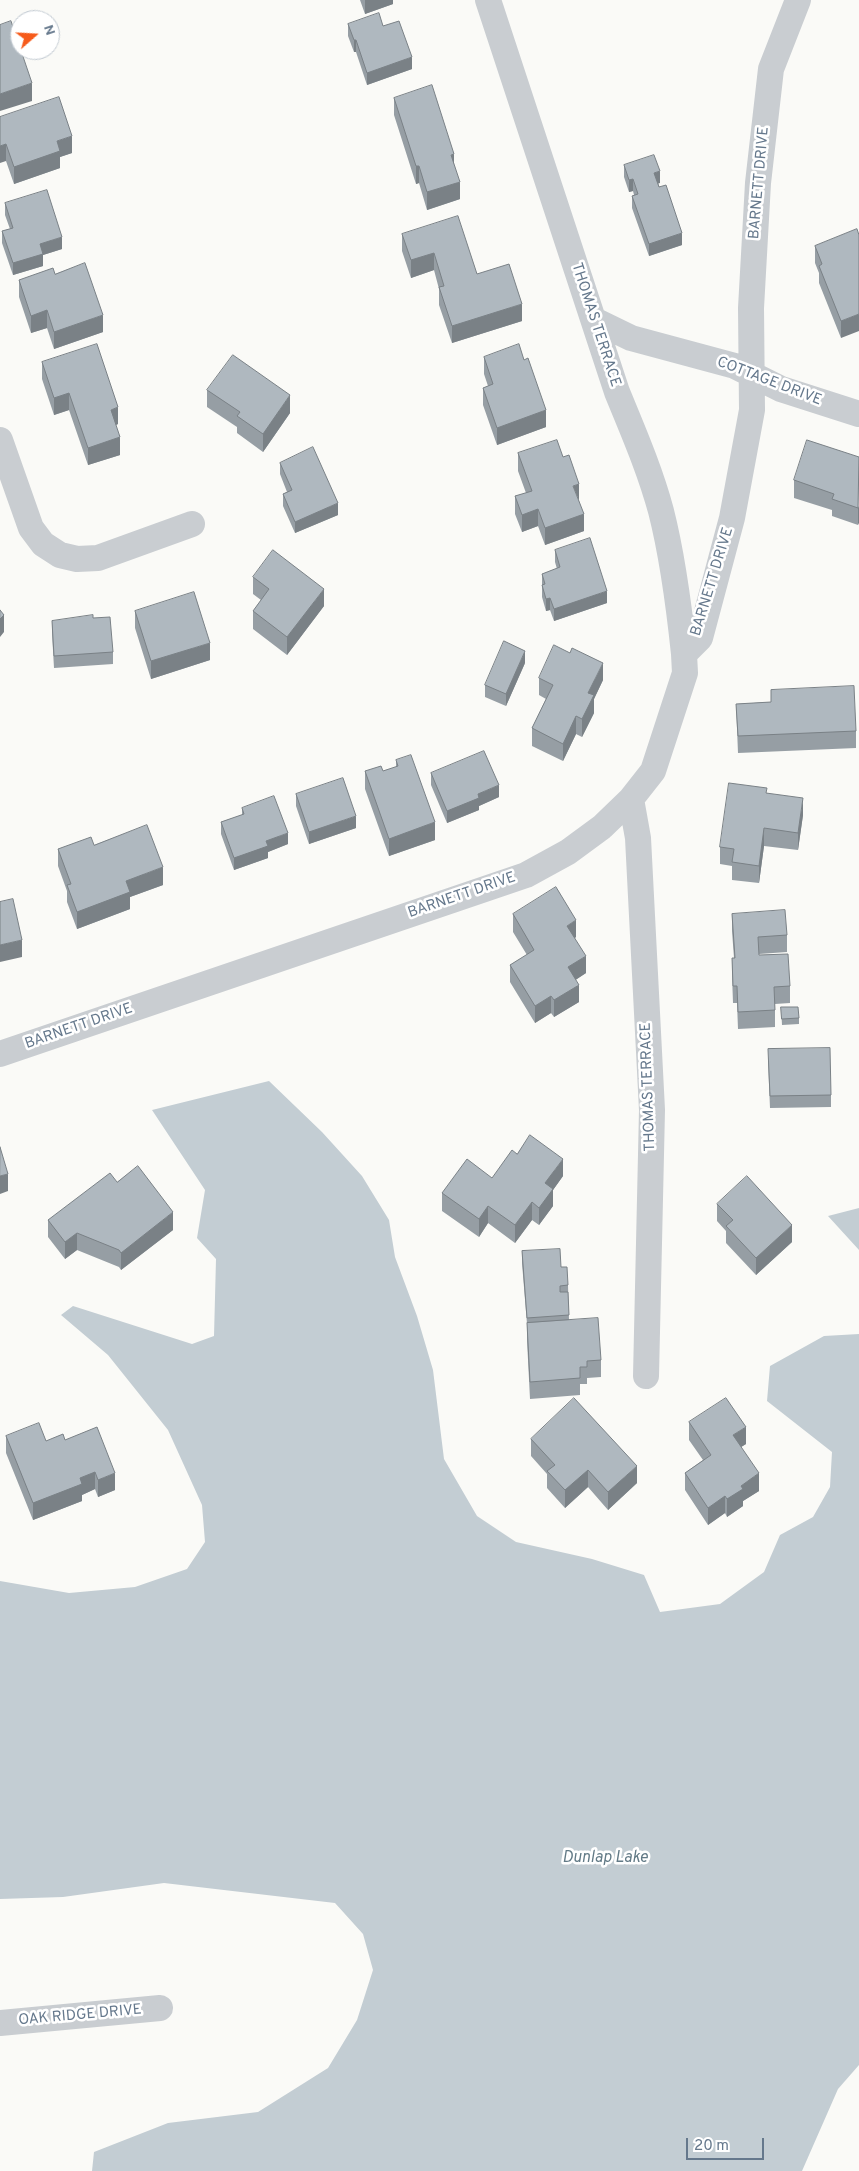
<!DOCTYPE html>
<style>
body{margin:0}
#map{position:relative;width:859px;height:2171px;overflow:hidden;background:#fafaf7;font-family:Overpass,sans-serif}
canvas{display:block}
.north{position:absolute;left:10px;top:10px;width:50px;height:50px;box-sizing:border-box;background:#fff;border:1px solid #c1c9d1;border-radius:50%;rotate:71deg;font-size:14px;font-weight:700;line-height:20px;text-align:center;color:#65788c}
.north::after{content:'';display:block;margin:auto;width:18px;height:22px;background:#f65b1b;clip-path:polygon(50% 0,100% 100%,50% 72%,0 100%)}
.scale{position:absolute;left:686px;top:2138px;width:78px;height:22px;box-sizing:border-box;border:2px solid #65788c;border-top:0;padding-left:6px;font-size:15px;line-height:18px;white-space:nowrap;color:#65788c;-webkit-text-stroke:4px #fff;paint-order:stroke}
</style>
<div id="map">
<canvas width="859" height="2171"></canvas>
<div class="north">N</div>
<div class="scale">20 m</div>
</div>
<script>
const context = document.querySelector('canvas').getContext('2d');
context.lineJoin = 'round';
function fill(path, color) { context.fillStyle = color; context.fill(path, 'evenodd'); }
function stroke(path, color, width, dash) { context.strokeStyle = color; context.lineWidth = width; context.lineCap = dash ? 'butt' : 'round'; context.setLineDash(dash || []); context.stroke(path); }
function drawText(font, color, halo, rows, align = 'center') {
  context.font = font + ' Overpass,sans-serif'; context.lineWidth = 5; context.setLineDash([]); context.textBaseline = 'middle'; context.strokeStyle = halo; context.fillStyle = color; for (const [text, x, y, turn = 0] of rows) {
    context.save(); context.translate(x, y); context.rotate((+turn || 0) * Math.PI / 180); context.textAlign = isNaN(turn) ? turn : align; if (halo) context.strokeText(text, 0, 0); context.fillText(text, 0, 0); context.restore();
  }
}
fill(new Path2D(`
 M269,1081L322,1132L362,1176L389,1220L395,1257L417,1316L433,1370L444,1459L477,1516L516,1542L592,1559L644,1575L660,1612L720,1604L764,1572L780,1535L813,1517L830,1487L832,1452L767,1401L770,1366L824,1336L859,1334V2065L838,2089L802,2171H92L94,2152L168,2123L258,2112L328,2068L357,2020L373,1970L363,1934L335,1903L164,1883L63,1897L0,1899V1581L69,1593L135,1587L187,1569L205,1542L202,1505L168,1430L108,1355L61,1315L73,1306L192,1344L214,1336L216,1259L197,1238L205,1190L152,1110Z
 M859,1208V1250L828,1216Z`), '#c3cdd3');
stroke(new Path2D(`
 M488,0L617,392C633,431 650,470 661,511C673,558 679,606 684,654
 M594,320L631,338L735,366L781,389L859,414
 M0,440L31,528L43,544L60,555L77,559L98,558L192,524
 M631,799L638,838L652,1110L646,1376
 M0,1054L526,875L568,852L602,827L631,799L653,771L685,673L684,654L700,638L732,518L752,410L751,308L758,183L771,69L798,0
 M0,2023L160,2008`), '#c9cdd1', 26);
fill(new Path2D(`
 M360,0H393V4L365,14Z
 M348,24L383,26L412,69L367,85L356,52H354L348,36Z
 M394,98L454,165L460,199L427,210L419,183L416,184L394,115Z
 M0,117L72,153L60,157V168L14,184L6,161Z
 M624,165L660,183H658L682,245L649,256L632,208V196L634,195L633,191L629,192L624,177Z
 M5,203L62,249L43,255V266L13,275L2,243V231L10,229L5,215Z
 M857,229L841,338L819,283V273L815,263V246Z
 M402,234L477,274L522,321L452,343L439,305V289L434,270L411,278L402,251Z
 M55,274L103,332L54,349L47,328L31,333L19,297V280Z
 M484,357L524,360L546,427L497,445L483,405V388L488,386L484,374Z
 M42,362L118,424L116,425L120,455L88,465L69,410L54,415L42,379Z
 M207,390L290,413L263,452L237,433V427L207,407Z
 M518,453L579,501L584,531L545,545L538,526L522,532L515,514V496L526,493L518,471Z
 M859,457L858,525L832,516V510L794,498V480Z
 M280,463L338,515L295,533L283,506V494L287,492L280,474Z
 M555,550L607,603L554,621L550,610L546,611L542,597V574L557,569L555,562Z
 M253,577L324,606L287,655L253,629V611L261,600L253,594Z
 M135,611L210,660L151,679L135,628Z
 M93,618L113,652V664L54,668L52,633V621Z
 M525,663L506,706L485,697V685Z
 M539,678L603,680L594,699V713L582,737L576,734L563,761L532,746V728L546,699L539,695Z
 M771,690L856,731V748L738,753L736,704L771,702Z
 M396,760L435,840L389,856L365,789V771H383L396,767Z
 M431,773L499,797L479,806V810L447,823L431,785Z
 M767,793L803,815L798,850L764,846L759,883L732,880V866L720,864V847Z
 M296,794L356,828L309,844L296,806Z
 M242,808L288,844L268,852V858L234,870L221,834V822L242,815Z
 M94,845L163,885L130,897V909L77,929L67,902V891L58,866V849Z
 M513,914L576,937L575,938L586,973L575,980L579,1002L554,1017L551,1013L535,1023L510,982V965L527,955L513,932Z
 M732,914L787,935V952L759,954V955L790,986V1003L775,1004V1027L738,1029L737,1003H733L732,975V958H734L732,931Z
 M781,1007L799,1018V1024L782,1025Z
 M768,1061L831,1095V1107L770,1108Z
 M517,1154L563,1176L553,1190V1206L539,1225L532,1220L515,1243L488,1223L479,1237L442,1211V1193L492,1178Z
 M117,1182L173,1230L121,1270L119,1267L77,1250L65,1259L48,1237V1220Z
 M717,1204L792,1242L756,1275L726,1243V1231L717,1221Z
 M522,1251L561,1267L568,1285L569,1320L601,1360V1377L587,1378V1384H580V1395L530,1399L527,1340V1324L522,1263Z
 M689,1422L746,1444L741,1447L759,1491L743,1501V1506L727,1517L725,1513L708,1525L685,1490V1473L703,1460L689,1440Z
 M6,1436L46,1441L65,1440L115,1490L98,1497L95,1489L82,1495V1501L33,1520L6,1453Z
 M531,1439L637,1483L608,1510L588,1487L565,1508L547,1488V1474L531,1456Z`), '#969ea4');
fill(new Path2D(`
 M365,0H393V4L365,14Z
 M354,40H356V52H354Z
 M412,57V69L367,85V73Z
 M32,83V101L0,111V94Z
 M72,136V153L60,157V168L14,184V167L57,141Z
 M6,144V161L0,163V146Z
 M454,154V171L451,155Z
 M416,166H419V183L416,184Z
 M660,171V183L654,185V173Z
 M633,179V191L629,192V180Z
 M460,182V199L427,210V192Z
 M682,233V245L649,256V244Z
 M62,237V249L43,255V266L13,275V263L40,244Z
 M434,253V270L411,278V260Z
 M522,304V321L452,343V326Z
 M47,310V328L31,333V316Z
 M859,314V331L841,338V321Z
 M103,315V332L54,349V332Z
 M69,393V410L54,415V398Z
 M290,395V413L263,452V434Z
 M118,407V424L111,427V410Z
 M546,410V427L497,445V428Z
 M120,437V455L88,465V448Z
 M579,484V501L573,486Z
 M338,503V515L295,533V522Z
 M859,506V523L858,525V508Z
 M538,509V526L522,532V515Z
 M584,514V531L545,545V528Z
 M324,589V606L287,655V637Z
 M607,591V603L554,621V609Z
 M550,598V610L546,611V599Z
 M4,615V632L0,637V619Z
 M210,643V660L151,679V661Z
 M525,651V663L506,706V694Z
 M603,663V680L594,699V713L582,737V719L588,693Z
 M576,716V734L563,761V744Z
 M499,785V797L479,806V810L447,823V811L478,794Z
 M803,798V815L798,850V833Z
 M356,816V828L309,844V832Z
 M435,822V840L389,856V839Z
 M764,828V846L759,883V866Z
 M288,833V844L268,852V858L234,870V858L266,841Z
 M163,867V885L130,897V909L77,929V912L126,881Z
 M576,920V937L567,943V926Z
 M22,940V957L0,962V945Z
 M586,956V973L568,985V967Z
 M579,985V1002L554,1017V1000Z
 M551,996V1013L535,1023V1006Z
 M563,1159V1176L553,1190V1206L539,1225V1208L545,1183Z
 M8,1174V1191L0,1194V1176Z
 M532,1202V1220L515,1243V1225Z
 M488,1206V1223L479,1237V1219Z
 M173,1212V1230L121,1270V1253Z
 M792,1225V1242L756,1275V1258Z
 M77,1233V1250L65,1259V1242Z
 M746,1427V1444L733,1452V1435Z
 M637,1466V1483L608,1510V1492Z
 M588,1470V1487L565,1508V1490Z
 M95,1472V1489L82,1495V1501L33,1520V1503L80,1478Z
 M115,1473V1490L98,1497V1480Z
 M759,1473V1491L743,1501V1506L727,1517V1499L741,1486Z
 M725,1496V1513L708,1525V1508Z`), '#7a8186');
const building = new Path2D(`
 M379,13L383,26L399,21L412,57L367,73L356,40H354L348,24Z
 M11,21L32,83L0,94V25Z
 M432,85L454,154L451,155L460,182L427,192L419,166H416L394,98Z
 M59,97L72,136L57,141L60,151L14,167L6,144L0,146V117Z
 M654,155L660,171L654,173L659,187L666,185L682,233L649,244L632,196L638,194L633,179L629,180L624,165Z
 M47,190L62,237L40,244L43,254L13,263L2,231L13,228L5,203Z
 M458,216L477,274L509,264L522,304L452,326L439,287L444,286L434,253L411,260L402,234Z
 M857,229L859,235V314L841,321L819,266L822,264L815,246Z
 M85,263L103,315L54,332L47,310L31,316L19,280L53,268L55,274Z
 M97,344L118,407L111,410L120,437L88,448L69,393L54,398L42,362Z
 M519,344L524,360L528,358L546,410L497,428L483,388L493,384L484,357Z
 M233,355L290,395L263,434L237,416L240,412L207,390Z
 M557,440L563,457L569,455L579,484L573,486L584,514L545,528L538,509L522,515L515,496L532,491L518,453Z
 M807,440L859,457L858,508L832,499L834,494L794,480Z
 M313,447L338,503L295,522L283,494L292,490L280,463Z
 M590,538L607,591L554,609L550,598L546,599L542,585L545,584L542,574L560,567L555,550Z
 M273,550L324,589L287,637L253,611L269,589L253,577Z
 M194,592L210,643L151,661L135,611Z
 M0,610L4,615L0,619Z
 M93,615V618L110,617L113,652L54,656L52,621Z
 M504,641L525,651L506,694L485,685Z
 M554,645L570,653L572,648L603,663L588,693L594,695L582,719L576,716L563,744L532,728L553,685L539,678Z
 M854,686L856,731L738,736L736,704L771,702V690Z
 M484,751L499,785L478,794L479,798L447,811L431,773Z
 M411,755L435,822L389,839L365,771L381,766L383,771L398,766L396,760Z
 M343,778L356,816L309,832L296,794Z
 M729,783L767,788L766,793L803,798L798,833L764,828L759,866L732,862L734,849L720,847Z
 M274,796L288,833L266,841L268,846L234,858L221,822L244,814L242,808Z
 M147,825L163,867L126,881L130,892L77,912L67,885L71,884L58,849L91,837L94,845Z
 M556,887L576,920L567,926L586,956L568,967L579,985L554,1000L551,996L535,1006L510,965L534,950L513,914Z
 M13,899L22,940L0,945V902Z
 M785,910L787,935L758,937L759,955L788,954L790,986L774,987L775,1010L738,1012L737,986H733L732,958H735L732,914Z
 M781,1007H798L799,1018L782,1019Z
 M830,1048L831,1095L770,1096L768,1049Z
 M530,1135L563,1159L545,1183L553,1189L539,1208L532,1202L515,1225L488,1206L479,1219L442,1193L467,1159L492,1178L512,1150L517,1154Z
 M0,1147L8,1174L0,1176Z
 M138,1166L173,1212L121,1253L119,1250L77,1233L65,1242L48,1220L110,1173L117,1182Z
 M747,1176L792,1225L756,1258L726,1226L733,1220L717,1204Z
 M560,1249L561,1267H567L568,1285L560,1286V1292H568L569,1315L527,1318L522,1251Z
 M598,1318L601,1360L587,1361V1367H580V1378L530,1382L527,1323Z
 M574,1398L637,1466L608,1492L588,1470L565,1490L547,1471L555,1465L531,1439Z
 M726,1398L746,1427L733,1435L759,1473L741,1486L743,1489L727,1499L725,1496L708,1508L685,1473L711,1455L689,1422Z
 M39,1423L46,1441L63,1434L65,1440L97,1427L115,1473L98,1480L95,1472L80,1478L82,1484L33,1503L6,1436Z`);
fill(building, '#afb8bf');
stroke(building, '#7a8186', 1);
drawText('15px', '#65788c', '#fff', [
 ["BARNETT DRIVE",760,183,-85],
 ["THOMAS TERRACE",595,325,72],
 ["COTTAGE DRIVE",769,382,21],
 ["BARNETT DRIVE",713,582,-73],
 ["BARNETT DRIVE",462,896,-19],
 ["BARNETT DRIVE",79,1027,-19],
 ["THOMAS TERRACE",649,1087,-92],
 ["OAK RIDGE DRIVE",80,2016,-5]
]);
drawText('italic 16px', '#627a86', '#fff', [
 ["Dunlap Lake",605,1859]
]);
</script>
